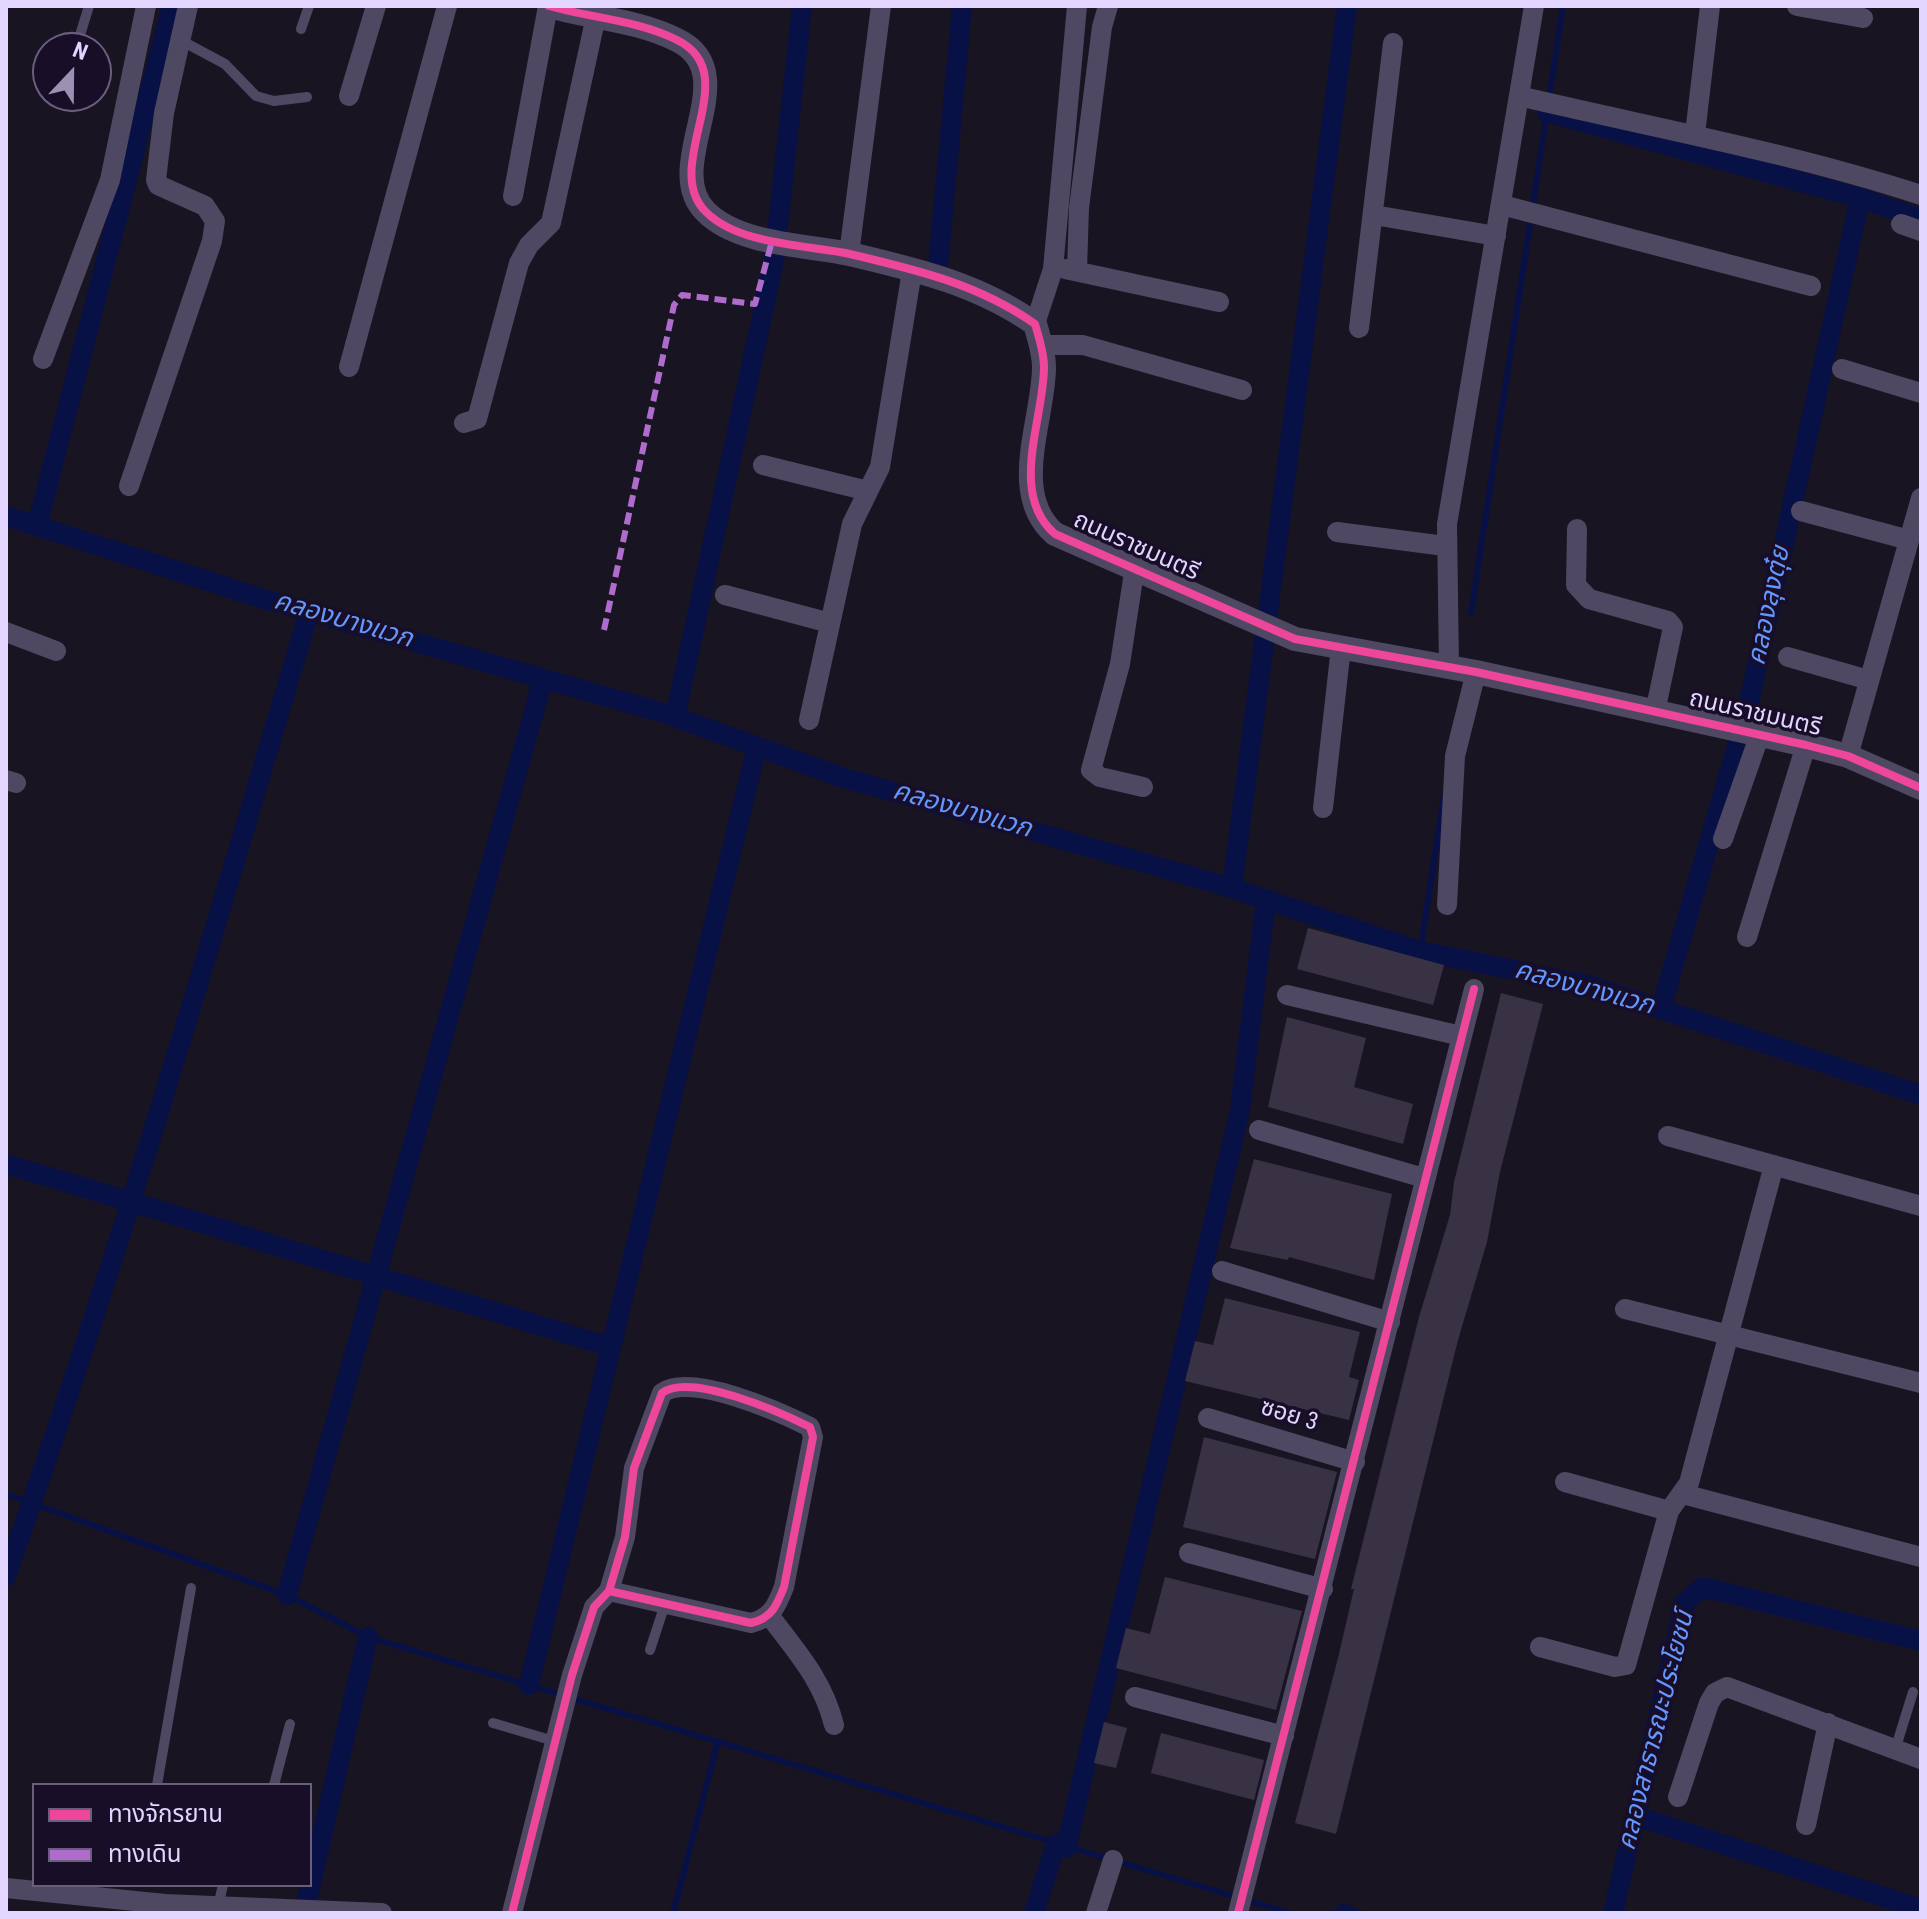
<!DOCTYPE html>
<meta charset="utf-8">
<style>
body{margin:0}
#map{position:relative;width:1927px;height:1919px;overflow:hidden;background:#191422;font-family:"Roboto Condensed","Noto Sans Thai",sans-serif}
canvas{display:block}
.frame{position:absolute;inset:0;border:8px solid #e2d5ff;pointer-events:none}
.legend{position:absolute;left:32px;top:1783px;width:280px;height:104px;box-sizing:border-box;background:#180e28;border:2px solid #695e7e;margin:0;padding:10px 14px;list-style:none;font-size:24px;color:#e2d5ff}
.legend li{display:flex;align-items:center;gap:16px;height:40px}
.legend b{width:40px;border:2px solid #695e7e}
.north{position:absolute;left:32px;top:32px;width:80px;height:80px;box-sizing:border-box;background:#180e28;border:2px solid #695e7e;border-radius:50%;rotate:22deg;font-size:22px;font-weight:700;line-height:32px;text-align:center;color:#e2d5ff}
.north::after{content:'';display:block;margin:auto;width:28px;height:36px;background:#9c91b2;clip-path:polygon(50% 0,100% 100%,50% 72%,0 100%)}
</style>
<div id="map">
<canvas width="1927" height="1919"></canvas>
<div class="frame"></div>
<ul class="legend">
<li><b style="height:10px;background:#ed469a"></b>ทางจักรยาน</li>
<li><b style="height:10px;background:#b06ccc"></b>ทางเดิน</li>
</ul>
<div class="north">N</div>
</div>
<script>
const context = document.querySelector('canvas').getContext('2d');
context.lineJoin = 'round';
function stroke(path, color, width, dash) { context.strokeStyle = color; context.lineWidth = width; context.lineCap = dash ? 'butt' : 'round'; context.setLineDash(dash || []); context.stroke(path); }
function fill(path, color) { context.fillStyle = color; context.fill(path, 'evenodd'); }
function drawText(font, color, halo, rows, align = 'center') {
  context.font = font + ' "Roboto Condensed","Noto Sans Thai",sans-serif'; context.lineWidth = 7; context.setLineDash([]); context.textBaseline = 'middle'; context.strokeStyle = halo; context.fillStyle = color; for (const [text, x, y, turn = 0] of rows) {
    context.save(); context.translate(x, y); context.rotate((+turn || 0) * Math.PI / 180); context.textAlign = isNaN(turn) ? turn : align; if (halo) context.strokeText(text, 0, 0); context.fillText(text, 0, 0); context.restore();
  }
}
stroke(new Path2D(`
 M1471,613L1563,6
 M1420,951L1444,796
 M6,1494L287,1595L368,1637L1290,1913
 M673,1913L718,1741
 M1336,1913L1343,1906L1358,1913`), '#081145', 6);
stroke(new Path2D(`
 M1547,112L1860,198L1921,219
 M938,266L962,6
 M6,516L264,599L667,714L841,777L1219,884L1420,951L1588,985L1921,1095
 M37,526L172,6
 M675,717L774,261L802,6
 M1232,888L1347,6
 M1661,1009L1747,711L1860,198
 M6,1164L611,1347
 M6,1576C119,1258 213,935 309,612
 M287,1595L543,679
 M529,1685L757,746
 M1636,1816L1921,1909
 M1066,1848L1240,1110L1266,899
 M304,1913L368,1637
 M1034,1913L1056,1844
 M1613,1913L1685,1602L1703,1587L1921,1641`), '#081145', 20);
fill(new Path2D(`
 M1308,928L1444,965L1433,1005L1297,969Z
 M1501,993L1543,1004L1500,1172L1487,1242L1458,1340L1336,1834L1295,1823L1338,1658L1354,1589H1351L1419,1317L1450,1215L1454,1182Z
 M1287,1017L1366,1038L1354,1087L1413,1104L1403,1144L1268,1107Z
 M1254,1159L1392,1194L1374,1280L1289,1257L1288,1260L1230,1248Z
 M1225,1298L1360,1332L1349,1377L1359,1380L1349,1420L1185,1381L1195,1341L1213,1345Z
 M1204,1437L1337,1472L1315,1559L1183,1527Z
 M1165,1577L1302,1611L1276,1710L1116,1668L1126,1628L1150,1634Z
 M1104,1722L1127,1728L1116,1768L1094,1763Z
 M1161,1733L1264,1760L1254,1800L1151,1773Z`), '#393244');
stroke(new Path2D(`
 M301,29L309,6
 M182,41L225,64L256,96L274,101L307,97
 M76,48L89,6
 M650,1650L665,1604
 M493,1723L554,1741
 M1895,1750L1913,1692
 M157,1785L191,1588
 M274,1785L290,1724
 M218,1906L223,1885`), '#4f4863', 10);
stroke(new Path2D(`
 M1797,6L1863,18
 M349,96L376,6
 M1519,96C1654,128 1789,152 1921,195
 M1695,134L1710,6
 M513,196L548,6
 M1502,205L1811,286
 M1374,215L1496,236
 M1901,224L1921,231
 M849,254L881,6
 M1065,269L1219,302
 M1077,270L1079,208L1102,27L1108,6
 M1035,324L1053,269L1077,6
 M1359,328L1393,43
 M1042,345H1083L1242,390
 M43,359L110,180L146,6
 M349,367L447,6
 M1842,369L1921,393
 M464,423L477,419L519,263L529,245L551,223L596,16
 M763,465L868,491
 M129,486L212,241L215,221L205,206L158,185L156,180L164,113L188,6
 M1801,511L1909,540
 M1577,529L1576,585L1589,599L1668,621L1673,627L1655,712
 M1337,532L1445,546
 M1135,566L1120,664L1091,770L1100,777L1143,787
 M725,595L830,623
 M6,632L56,651
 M1788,657L1869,680
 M1449,667L1447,524L1534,6
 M809,720L852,524L880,467L912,271
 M1848,756L1921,498
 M6,780L16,783
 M1323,808L1341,647
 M1723,839L1760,734
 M1447,905L1455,756L1476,672
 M1747,937L1806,745
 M1287,995L1461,1036
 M1259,1130L1424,1178
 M1668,1136L1921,1206
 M1222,1271L1390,1322
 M1625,1309L1921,1383
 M1208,1418L1355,1462
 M1565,1482L1669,1511
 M1683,1494L1921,1557
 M1189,1553L1323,1589
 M769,1615C796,1651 823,1680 834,1725
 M1540,1647L1615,1667L1626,1665L1669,1511L1689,1483L1774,1165
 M1135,1697L1284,1736
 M1678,1797L1709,1703L1715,1693L1727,1687L1921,1759
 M1806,1825L1828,1723
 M6,1888L165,1904L382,1913
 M512,1913L572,1675L594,1607L609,1591L625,1537L634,1468L662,1393C690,1372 780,1412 810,1427L813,1437L784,1587C777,1605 772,1618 751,1623L609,1591
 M1096,1913L1113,1860
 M1238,1913L1474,989`), '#4f4863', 20);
stroke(new Path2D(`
 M549,6C591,18 637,20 677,40C747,74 659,166 706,212C739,245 807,245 850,254C917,270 978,284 1035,324C1039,338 1044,352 1044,367C1044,419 1008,494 1055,534L1295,639L1476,672L1806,745L1848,756L1921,788`), '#4f4863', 24);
stroke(new Path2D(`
 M604,630L674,305L682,295L755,304L772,241`), '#b06ccc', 6, [12, 6]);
stroke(new Path2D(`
 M549,6C591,18 637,20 677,40C747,74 659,166 706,212C739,245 807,245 850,254C917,270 978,284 1035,324C1039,338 1044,352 1044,367C1044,419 1008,494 1055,534L1295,639L1476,672L1806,745L1848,756L1921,788
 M512,1913L572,1675L594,1607L609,1591L625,1537L634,1468L662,1393C690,1372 780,1412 810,1427L813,1437L784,1587C777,1605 772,1618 751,1623L609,1591
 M1238,1913L1474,989`), '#ed469a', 8);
drawText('24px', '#e2d5ff', '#180e28', [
 ["ถนนราชมนตรี",1136,547,24],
 ["ถนนราชมนตรี",1755,714,13],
 ["ซอย 3",1289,1416,17]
]);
drawText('italic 26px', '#6397ff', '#180e28', [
 ["คลองลุงตุ๋ย",1770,606,-78],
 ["คลองบางแวก",343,621,16],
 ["คลองบางแวก",962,811,16],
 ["คลองบางแวก",1584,989,15],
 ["คลองสาธารณะประโยชน์",1657,1731,-76]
]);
</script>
